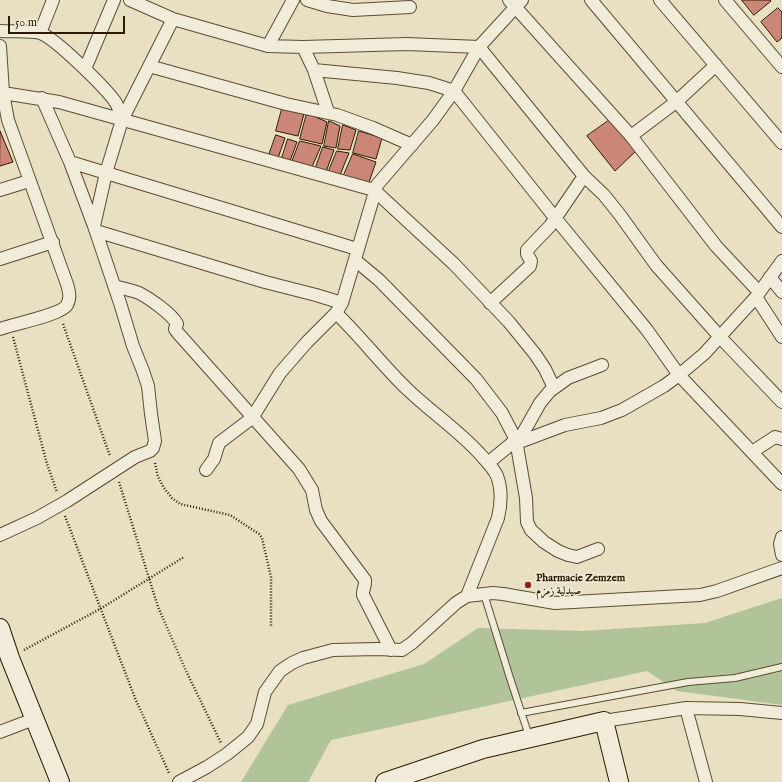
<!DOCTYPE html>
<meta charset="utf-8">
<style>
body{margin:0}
#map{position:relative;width:782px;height:782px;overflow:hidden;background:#e9e0c4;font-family:"IM FELL English",serif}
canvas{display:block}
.scale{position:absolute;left:8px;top:16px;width:117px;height:18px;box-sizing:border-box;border:2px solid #2b1a03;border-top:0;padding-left:5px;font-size:12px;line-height:14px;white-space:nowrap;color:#2b1a03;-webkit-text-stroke:3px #f1ebd9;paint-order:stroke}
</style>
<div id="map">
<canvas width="782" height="782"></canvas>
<div class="scale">50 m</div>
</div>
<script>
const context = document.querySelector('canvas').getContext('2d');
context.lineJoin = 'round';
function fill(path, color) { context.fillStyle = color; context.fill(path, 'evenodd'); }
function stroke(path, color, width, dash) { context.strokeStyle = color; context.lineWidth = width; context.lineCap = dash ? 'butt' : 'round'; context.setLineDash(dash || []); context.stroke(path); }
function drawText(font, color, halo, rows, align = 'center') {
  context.font = font + ' "IM FELL English",Amiri,serif'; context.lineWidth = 3; context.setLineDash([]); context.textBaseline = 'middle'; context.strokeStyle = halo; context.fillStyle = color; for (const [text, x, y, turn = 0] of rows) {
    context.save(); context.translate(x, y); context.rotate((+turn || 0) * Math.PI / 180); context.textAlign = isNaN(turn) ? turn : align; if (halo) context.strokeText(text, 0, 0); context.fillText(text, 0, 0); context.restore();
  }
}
fill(new Path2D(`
 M782,598V705L677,691L647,671L331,740L308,782H241L288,705L424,664L478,628L583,631L705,623Z`), '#b0c399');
const building = new Path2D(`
 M742,0H770L771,1L754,15Z
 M778,8L782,12V38L777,42L761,22Z
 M282,109L304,114L298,136L276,131Z
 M307,113L327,122L322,144L300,139Z
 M611,119L637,150L615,171L587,136Z
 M329,121L340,126L336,148L324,146Z
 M343,125L356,130L350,150L338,149Z
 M0,131L13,162L0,166Z
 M359,131L382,138L376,159L353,153Z
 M276,135L285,138L278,158L269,155Z
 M288,139L297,142L290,161L282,158Z
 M300,141L321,146L312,167L292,162Z
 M323,147L334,150L326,172L315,170Z
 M337,151L349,153L340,175L328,173Z
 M353,154L376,162L368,185L343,177Z`);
fill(building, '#cb8678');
stroke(building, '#2b1a03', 1);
const lane = new Path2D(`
 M484,594L510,678L529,736
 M521,713L688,682L735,678L782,667`);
const street = new Path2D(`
 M130,0L173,19L268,46L303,47L407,44L479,47L584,176L604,195L620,215L656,265L720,337L782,402
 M307,0L327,6L353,10L410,7
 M509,0L631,136L716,246L759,292
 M591,0L782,227
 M660,0L782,143
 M725,0L782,67
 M0,31C12,32 28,30 40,33C54,37 107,89 116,103C119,108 120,115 122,120
 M40,33L53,0
 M0,46L3,93L8,120L67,284C69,291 71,298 67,305C61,315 13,324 0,329
 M268,46L293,0
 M303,47L314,70L328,112
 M149,66L286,104L337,115L373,128L412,145
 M85,69L114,0
 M314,70L397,78L429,83L454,91L556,219L647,330L679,375L782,484
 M3,93L59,102L374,190L454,264L509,322L535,354L545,369L554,388
 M631,136L676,102L716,65
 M70,162L357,249
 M0,190L29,181
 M94,226L106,173L122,120L173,19
 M96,231L265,282L316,295L342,303
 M0,259L53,242
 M355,260L379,280L476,379L502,413L516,440L526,498L527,522L531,530L544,542L558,551L568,555L577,557L598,549
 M770,277L782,292
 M114,286C122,288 131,290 139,293C149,298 172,314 177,324L175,329L177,332L299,469L312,490L316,510L321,521L365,580C366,586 362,590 363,595L391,650
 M756,297L782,337
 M490,303L530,266L531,261L527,254V250L550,226L584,176
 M336,313C361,337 382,365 407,389C431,412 458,430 480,454C486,461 493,467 497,476C502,489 501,505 498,518L467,596
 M517,443L565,425L601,418L622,410L664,386L679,375L704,354L756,297L782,261
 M752,452L775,437L782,439
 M488,463L522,435L540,403L550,391L568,378L602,365
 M206,470L214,459L219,443L252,418L280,373L307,342L336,313L342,303L377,185L433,120L454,91L479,47L522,0
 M0,535L37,518L67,501L135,457L150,451L153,448L155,441L151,414L148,386L143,371L133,346L120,303L94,226L70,162L42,98
 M782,537L780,544L782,555
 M686,708L706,782
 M604,721L686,708L740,709L782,713
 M0,732L34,719
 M179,782L207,767L227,754L248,737L257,724L265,692L280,671L292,663L303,658L333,650L377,649L402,650L412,643L456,603L467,596L493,593L503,594L555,603L700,595L717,591L782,568`);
const secondary = new Path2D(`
 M0,628L10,658L60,782
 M385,782L483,749L604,721L619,782`);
stroke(lane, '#5a4c33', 8);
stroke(street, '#5a4c33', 14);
stroke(secondary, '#2b1a03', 20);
stroke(new Path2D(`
 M63,324L110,456
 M13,337L47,464L57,492
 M155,463L158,477L164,488L172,498L180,504L230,515L259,534L262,538L271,577V626
 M119,482L158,607L187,673L221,743
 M65,516L135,698L169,773
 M24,650L100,609L184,557`), '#2b1a03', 2.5, [1, 2]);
stroke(lane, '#f1ebd9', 6);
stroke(street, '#f1ebd9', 12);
stroke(secondary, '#f1ebd9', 18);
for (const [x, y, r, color] of [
 [528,585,4,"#8f2418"]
]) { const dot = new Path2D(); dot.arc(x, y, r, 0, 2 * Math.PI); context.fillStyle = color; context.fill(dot); stroke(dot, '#f1ebd9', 1.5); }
drawText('bold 11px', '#2b1a03', '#f1ebd9', [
 ["Pharmacie Zemzem",536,579],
 ["صيدلية زمزم",536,592]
], 'left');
</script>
